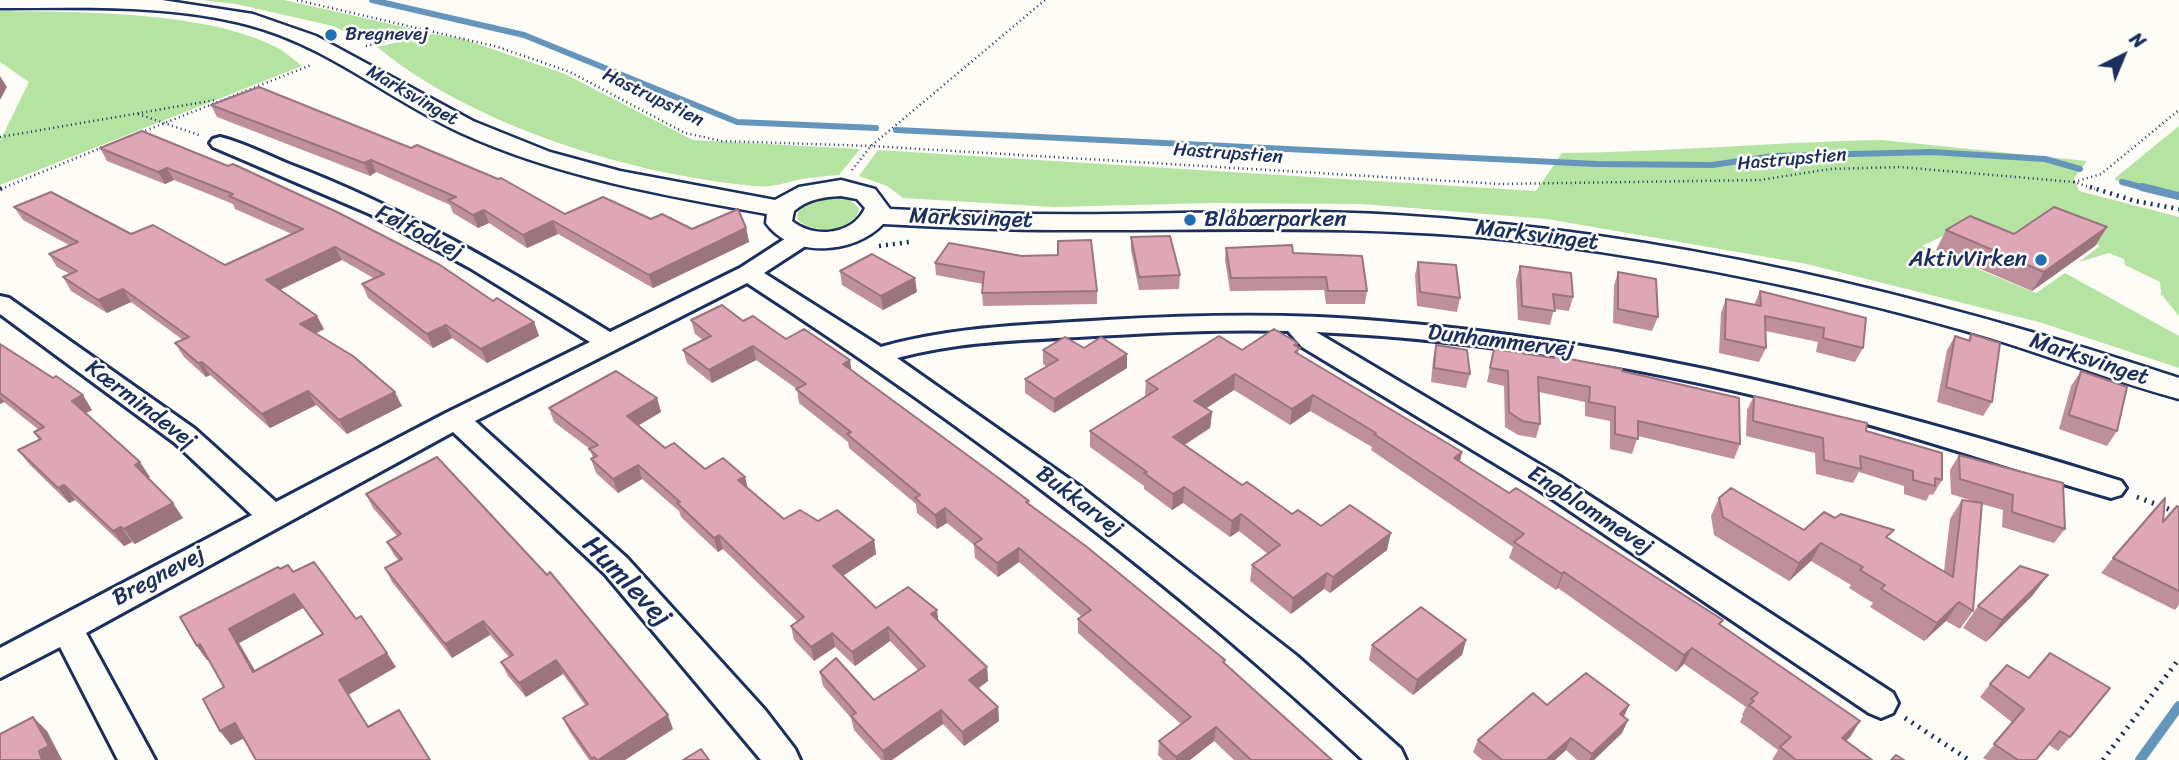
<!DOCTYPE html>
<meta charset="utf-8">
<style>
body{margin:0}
#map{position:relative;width:2179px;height:760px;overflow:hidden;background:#fdfcf7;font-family:Sriracha,sans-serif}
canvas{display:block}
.north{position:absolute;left:2088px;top:21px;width:70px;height:70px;-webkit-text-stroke:5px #fdfcf7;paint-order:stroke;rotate:43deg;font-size:19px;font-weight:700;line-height:28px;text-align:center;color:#1b2f5e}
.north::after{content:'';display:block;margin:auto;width:24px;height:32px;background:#1b2f5e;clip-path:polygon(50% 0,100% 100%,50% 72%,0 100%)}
</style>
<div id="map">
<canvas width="2179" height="760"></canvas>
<div class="north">N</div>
</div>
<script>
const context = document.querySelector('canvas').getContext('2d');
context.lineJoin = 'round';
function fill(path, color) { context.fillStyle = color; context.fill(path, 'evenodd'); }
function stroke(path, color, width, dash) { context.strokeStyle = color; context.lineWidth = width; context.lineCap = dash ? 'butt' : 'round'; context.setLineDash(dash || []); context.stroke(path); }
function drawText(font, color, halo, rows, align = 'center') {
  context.font = font + ' Sriracha,sans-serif'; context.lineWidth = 5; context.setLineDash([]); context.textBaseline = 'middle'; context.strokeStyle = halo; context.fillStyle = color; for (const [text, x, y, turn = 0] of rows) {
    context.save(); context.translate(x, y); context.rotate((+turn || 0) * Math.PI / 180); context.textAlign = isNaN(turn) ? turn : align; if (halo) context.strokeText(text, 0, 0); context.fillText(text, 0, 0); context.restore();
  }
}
fill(new Path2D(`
 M202,0H284L413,29L362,40L333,26L236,4Z
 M0,11C79,12 206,11 276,47C286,52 294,60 302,66L0,185V141L29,82L0,62Z
 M433,34L463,39L565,74L693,140L860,149L839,175C827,176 814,177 802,179C786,182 773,188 755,186C632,175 473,126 377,47Z
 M2179,126V196L2129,187L2114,179Z
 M1881,140L2087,161L2074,178L2079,191L2179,217V316L2161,294L2160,282L2125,265L2124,259L2109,253L2079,262L2100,246L2041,224L2000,249L1955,230L1922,246L2036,293L2065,273L2179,336V368L2039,322L1807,264L1547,219L1362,204L1210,203L1054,207L903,198L887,186L859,176L878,150L1536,191L1562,153C1668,152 1774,142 1881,140Z
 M840,197L849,199L859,208C857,233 811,235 797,219C798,198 824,197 840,197Z`), '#b5e3a1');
stroke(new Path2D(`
 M372,0L524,35L737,122L876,128
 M896,130L1596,164L1712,165L1774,156L1931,152L2045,159L2080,169
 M2122,182L2149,189`), '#6695bc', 6);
stroke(new Path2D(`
 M2142,187L2179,196`), '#6695bc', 8);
stroke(new Path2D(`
 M2140,760L2179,706`), '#6695bc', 10);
const minor = new Path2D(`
 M220,137C244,143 267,155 289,164C403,207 507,269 610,332L740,268L794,233H810L813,238L810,243L764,273L881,347C954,326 1031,325 1107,320C1197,315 1289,313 1379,321C1634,341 1878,405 2121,481L2126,488L2121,495L2111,498C2019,472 1930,440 1837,416C1667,371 1492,340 1316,332L1559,476L1893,693L1898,703L1893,713L1881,718L1869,713L1539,490L1302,347L1288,331C1218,329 1148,333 1078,337C1018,340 956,342 897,358L1082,488L1297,656L1401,749L1406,760H1363C1173,582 965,425 747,283L475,421L627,558L765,710L795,749L800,760H761L605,574L453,432L86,633L155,760H118L60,647L0,678V648L252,515L175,443L0,314V296L9,298L195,429L276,502L446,413L590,342L470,268L370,214L213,147L210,143L213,139Z`);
const tertiary = new Path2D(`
 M0,0H162L253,14L316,36L473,121L550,152L620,171L775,200L799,187L841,180L875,189L890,209C965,213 1039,215 1114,214C1208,213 1302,209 1396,215C1664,231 1925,294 2179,378V399C2115,382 2053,357 1990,338C1844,295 1695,264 1544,244C1381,223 1218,231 1055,230C997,230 940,227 883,224C855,254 791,259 766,223L767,214C662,195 558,177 461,133C388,99 326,45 248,25C168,4 82,8 0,8ZM841,196L857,199L865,208C853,235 814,239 792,221L794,211C808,199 823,197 841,196Z`);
stroke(minor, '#1b2f5e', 6);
stroke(tertiary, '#1b2f5e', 5);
stroke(new Path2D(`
 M297,0L498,47L570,72L685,133L722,141L871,146L1500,184L1760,180L1830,169L1900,167L2074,182L2095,189
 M366,46L429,31
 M138,114L199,135
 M137,134L311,65
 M0,137L215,100
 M852,170L871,146L1045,0
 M2074,182L2101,174L2179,110
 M1,189L103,147`), '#1b2f5e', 2.5, [1, 3.5]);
stroke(new Path2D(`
 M2090,187L2135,201L2179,209
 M0,189L5,187
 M879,246L909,242`), '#1b2f5e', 4.5, [2, 5]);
stroke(new Path2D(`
 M2137,497L2179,513
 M1905,718L1969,760
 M2103,760L2179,659`), '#1b2f5e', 5, [2, 6]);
fill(minor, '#fdfcf7');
fill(tertiary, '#fdfcf7');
fill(new Path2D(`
 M211,105L565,214L651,219L692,229L746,228L749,242L653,288L558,234L527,248L489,223L478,228L453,213L450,205L376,172L370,176L217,117Z
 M142,131L493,301L534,322L539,336L487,363L452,338L433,348L368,298L362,284L375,279L342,260L280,290L324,329L315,334L402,406L347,434L316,405L270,428L210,375L206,377L184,357L175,343L183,340L131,302L107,313L71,291L63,277L70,274L57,267L49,254L69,245L23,220L14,207L131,234L225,265L292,234L235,209L233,204L174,180L165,184L107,161L100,148Z
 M2107,227L2095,246L2032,291L1936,250L1946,230L2014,234Z
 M1131,237L1180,275L1179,289L1139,290L1131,250Z
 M1226,248L1293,253L1367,291L1365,304H1326L1324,290L1230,291L1225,260Z
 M1418,262L1460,298L1457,312L1417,306L1415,275Z
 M935,263L1097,291V304L983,306L982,293L983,284L936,275Z
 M1520,266L1573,297L1569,311L1554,309L1550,325L1518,320L1516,280Z
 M840,271L917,292L883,310L842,285Z
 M1618,272L1658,317L1652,331L1613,323L1614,286Z
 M1760,291L1863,348L1855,362L1816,352L1818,342L1766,331V348L1759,362L1719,353L1721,313L1726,299L1754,305Z
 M691,320L743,321L786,339L852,370L1029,504L1225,660V664L1332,760H1234L1214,741L1190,760H1163L1158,755L1159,741L1181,724L1078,633V619L1081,616L1019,562L998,577L975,558L974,545L947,523L937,529L917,513L916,504L849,448L848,442L799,403L797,389L756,360L712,383L687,363L683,350L703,340L695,334Z
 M1971,334L1992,402L1983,416L1937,402L1947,350L1955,336L1968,340Z
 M1298,343L1297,346L1299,355L1462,452L1460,462L1720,625L1860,721L1850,737L1846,741L1872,760H1772L1778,750L1740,722L1743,716L1742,715L1746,707L1684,664L1676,672L1558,588L1556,590L1509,558L1513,547L1371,450L1372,447L1310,411L1290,425L1234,390L1205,408L1212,412L1210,428L1184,445L1242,485L1292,514L1321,526L1387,550L1330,593L1324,589L1291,614L1250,581L1252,565L1268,554L1239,531L1230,537L1183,503L1172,510L1144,489V486L1090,447V431L1145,396L1146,381L1242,350Z
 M0,344L92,410L86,413L150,477L148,478L183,518L135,544L132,542L124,546L75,500L69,503L30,465L18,450L39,440L34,432L39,430L4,402L0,404Z
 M1436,345L1470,374L1466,388L1431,382L1433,359Z
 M1084,348L1127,368L1054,413L1025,393V379L1046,366L1043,364V350Z
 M1494,349L1622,371L1740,444L1734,459L1638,436L1632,454L1610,449V421L1585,416V402L1539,392L1540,424L1536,438L1518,435L1505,427L1504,386L1487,382Z
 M2081,371L2117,431L2107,446L2059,429L2071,386Z
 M1754,396L1866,431L1942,480L1933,495L1930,494L1926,501L1904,494V486L1859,472L1853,483L1816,474L1815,453L1746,436L1747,410Z
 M657,398L661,412L638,425L665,448L705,469L745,477L748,489L784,519L818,521L874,540L876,554L843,576L876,608L938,621L987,667L988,681L978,688L998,707L999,721L964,746L943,724L892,760H881L854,730L851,718L823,686L820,672L874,700L918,670L890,641L855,666L835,647L814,661L794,640L791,626L798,622L723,549L718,552L681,517L679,511L642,479L618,493L596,473L591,459L593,458L590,449L554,422L549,408Z
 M1959,455L2065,529L2054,543L2002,527L2003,510L1982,504L1973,611L1960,629L1946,621L1924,641L1870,607L1873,603L1849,588L1851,585L1811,561L1789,581L1714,535L1711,516L1719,498L1804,530L1835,518L1888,538L1944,571L1950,519L1962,500L1976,502L1951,494L1950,470Z
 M366,494L673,729L625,760H589L570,732L563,718L585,705L563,674L526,697L508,676L501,662L509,657L490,635L452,658L392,582L385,568L399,561L394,555L387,542L397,536L373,508Z
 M2179,507V605L2175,610L2101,573L2113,558L2163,522Z
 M280,569L293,572L356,619L396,667L348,695L369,727L430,760L244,738L231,745L220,731L224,687L209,659L207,660L197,646ZM303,608L322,634L255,671L239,643Z
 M2048,575L2032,596L1986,642L1963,628L1978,606Z
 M1466,640L1462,655L1413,695L1369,660L1372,645Z
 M1990,684L2070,737L2058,751L2049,745L2036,760H1987L1983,758L2013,723L1980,697Z
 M1547,705H1629L1624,717L1628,720L1622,733L1594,760H1577L1566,750L1555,760H1482L1473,752L1478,740Z`), '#bf8f9d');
fill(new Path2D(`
 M0,76L7,87L0,100Z
 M371,160L376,172L370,176L364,163Z
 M167,168L174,180L165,184L158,172Z
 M484,210L489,223L478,228L473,215Z
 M553,221L558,234L527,248L523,235Z
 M2107,227L2095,246L2032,291L2044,272Z
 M746,228L749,242L653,288L649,275Z
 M335,247L342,260L273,293L266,280Z
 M915,278L917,292L883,310L881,296Z
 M123,289L131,302L107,313L98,300Z
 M317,316L324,329L307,338L300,324Z
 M534,322L539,336L487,363L481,349Z
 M446,325L452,338L433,348L427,334Z
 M753,346L756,360L712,383L709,370Z
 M1127,354V368L1054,413V399Z
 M850,360L852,374L843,364Z
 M202,362L210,375L206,377L198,363Z
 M1235,374L1234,390L1193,417L1194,401Z
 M308,391L316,405L270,428L262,414Z
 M395,392L402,406L347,434L339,420Z
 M83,395L92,410L82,415L72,401Z
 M1313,395L1310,411L1290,425L1292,409Z
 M0,397L4,402L0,404Z
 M657,398L661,412L631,430L627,416Z
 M1212,412L1210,428L1172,453L1173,437Z
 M1462,452L1458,468L1454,458Z
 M140,462L150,477L145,480L135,465Z
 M638,465L642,479L618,493L613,479Z
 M745,477L748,491L738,480Z
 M64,485L75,500L69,503L58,488Z
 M1184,487L1183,503L1172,510L1173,494Z
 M173,503L183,518L135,544L124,529Z
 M945,508L947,523L937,529L935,515Z
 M1241,514L1239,531L1230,537L1232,521Z
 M121,527L132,542L124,546L113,531Z
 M1391,533L1387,550L1330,593L1333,577Z
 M719,535L723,549L718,552L714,538Z
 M874,540L876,554L836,580L833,566Z
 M1821,543L1811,561L1789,581L1799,563Z
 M1019,548V562L998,577L997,563Z
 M1564,572L1558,588L1556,590L1562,574Z
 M1327,573L1324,589L1291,614L1293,598Z
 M2048,575L2032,596L1986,642L2002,620Z
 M294,594L303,608L239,643L264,686L253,672L229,629Z
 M1959,602L1946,621L1924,641L1937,623Z
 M937,610L939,624L931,614Z
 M483,621L490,635L452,658L445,644Z
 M888,627L890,641L855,666L852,652Z
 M832,633L835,647L814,661L811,647Z
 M1466,640L1462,655L1413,695L1417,680Z
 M200,644L211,658L207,660L197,646Z
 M1692,648L1684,664L1676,672L1684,655Z
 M387,653L396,667L348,695L339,680Z
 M556,660L563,674L526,697L519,683Z
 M987,667L988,681L971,694L969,680Z
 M1629,705L1623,718L1620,714Z
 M998,707L999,721L964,746L962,732Z
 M941,710L943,724L892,760H884L883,751Z
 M668,715L673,729L625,760H598Z
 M33,717L47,731L62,760H42Z
 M1628,720L1622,733L1594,760H1589L1592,754Z
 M1860,721L1850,737L1831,755L1842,738Z
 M235,723L246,737L231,745L220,731Z
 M1216,727L1214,741L1190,760H1176V757Z
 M1571,738L1566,750L1555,760H1546Z`), '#9b747f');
const building = new Path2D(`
 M259,87L411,148L417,145L498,179L501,178L565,214L603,197L651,219L662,214L692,229L738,209L746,228L649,275L553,221L523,235L484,210L473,215L448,200L456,197L371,160L364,163L211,105Z
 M142,131L228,166L233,164L339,213L440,265L493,301L497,298L534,322L481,349L446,325L427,334L362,284L384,274L335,247L266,280L317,316L300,324L353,356L395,392L339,420L308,391L262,414L202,362L198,363L175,343L189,337L123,289L98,300L63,277L77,271L49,254L78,242L14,207L51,192L131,234L153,225L225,265L303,229L229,196L233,194L167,168L158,172L100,148Z
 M2054,207L2107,227L2044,272L1946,230L1970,216L2014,234Z
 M1170,236L1180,275L1139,277L1131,237Z
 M1091,240L1097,291L982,293L984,272L935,263L949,243L1022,256L1058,255V241Z
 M1292,245L1293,253L1362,256L1367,291H1328L1326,277L1231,278L1226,248Z
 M872,254L915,278L881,296L840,271Z
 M1418,262L1456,265L1460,298L1420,292Z
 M1520,266L1571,273L1573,297L1553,294L1555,311L1522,306Z
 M1618,272L1656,279L1658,317L1618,309Z
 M1760,291L1866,318L1863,348L1823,338L1824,328L1765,316L1766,348L1725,339L1726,299L1761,306Z
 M722,305L743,321L753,316L786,339L804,329L850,360L843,364L1004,482L1029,501L1026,502L1087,547L1225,660L1223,662L1332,760H1251L1216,727L1176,757L1159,741L1191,717L1078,619L1091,610L1019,548L997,563L974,544L982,539L945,508L935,515L915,498L920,495L847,434L851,432L796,389L806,384L753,346L709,370L683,350L711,336L691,320Z
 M1274,329L1298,343L1294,345L1300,348L1295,352L1462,452L1454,458L1509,493L1516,488L1723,620L1719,624L1860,721L1842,738L1872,760H1796L1780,747L1791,737L1749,705L1754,701L1751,699L1758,693L1692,648L1684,655L1564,572L1562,574L1514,542L1524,534L1374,434L1376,433L1313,395L1292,409L1235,374L1194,401L1212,412L1173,437L1242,485L1247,482L1292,514L1298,510L1321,526L1350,505L1391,533L1333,577L1327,573L1293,598L1252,565L1280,545L1241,514L1232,521L1184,487L1173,494L1144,473L1147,472L1090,431L1158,389L1146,381L1219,336L1242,350Z
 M1971,334L2000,343L1992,402L1946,387L1955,336L1970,341Z
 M1065,337L1084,348L1101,337L1127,354L1054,399L1025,379L1058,360L1043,350Z
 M0,344L53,378L56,376L83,395L72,401L140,462L135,465L173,503L124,529L121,527L113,531L64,485L58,488L18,450L41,439L34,432L44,427L0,393Z
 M1436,345L1467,350L1470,374L1434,368Z
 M1494,349L1554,358V356L1622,369V371L1739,398L1740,444L1638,421V439L1615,434V407L1589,402L1590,387L1538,377L1540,424L1522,421L1509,412L1508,371L1490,368Z
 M616,371L657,398L627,416L665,448L674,443L705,469L723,458L745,477L738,480L784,519L800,510L818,521L837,510L874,540L833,566L876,608L908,587L937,610L931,614L987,667L969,680L998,707L962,732L941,710L883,751L851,716L856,713L820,672L836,658L874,700L925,666L888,627L852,652L832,633L811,647L791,626L804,617L719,535L714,538L677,503L680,502L638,465L613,479L591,459L597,456L589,449L598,445L549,408Z
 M2081,371L2127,387L2117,431L2069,415Z
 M1754,396L1867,423L1866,431L1942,453V480L1935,478V486L1913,480V471L1860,456L1861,469L1824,460L1823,438L1753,421Z
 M1959,455L2063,483L2065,529L2012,512L2013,495L1960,479Z
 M437,457L547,575L550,572L668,715L598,760H597L594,757L592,759L563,718L588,704L556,660L519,683L501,662L513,655L483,621L445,644L385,568L402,559L387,542L401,534L366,494Z
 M1731,488L1804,530L1824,512L1835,518L1841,514L1894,530L1886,537L1953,577L1962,500L1982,503L1973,611L1959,602L1937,623L1881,589L1885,585L1860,570L1863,567L1821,543L1799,563L1723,517L1719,498Z
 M2165,498L2163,522L2177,506L2179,507V591L2113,558Z
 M314,562L356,619L361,616L387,653L339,680L368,727L399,710L430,760H256L235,723L220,731L203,699L224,687L200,644L197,646L180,617L278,567L280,569L288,565L293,572ZM294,594L323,634L253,672L229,629Z
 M2020,566L2048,575L2002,620L1978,606Z
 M1421,607L1466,640L1417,680L1372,645Z
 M2050,653L2110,688L2070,737L2060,731L2036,760H2018L1994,744L2024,709L1990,684L2007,665L2029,678Z
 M1586,673L1629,705L1620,714L1628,720L1592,754L1571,738L1546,760H1502L1478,740L1533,693L1547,705Z
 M33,717L49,746L39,751L42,760H0V734Z
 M701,749L709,760H683Z
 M1896,755L1904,760H1891Z`);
fill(building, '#dea6b6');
stroke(building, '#9b747f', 2);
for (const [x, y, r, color] of [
 [331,35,7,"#1f6fb2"],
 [1190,220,7,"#1f6fb2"],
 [2041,260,7,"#1f6fb2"]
]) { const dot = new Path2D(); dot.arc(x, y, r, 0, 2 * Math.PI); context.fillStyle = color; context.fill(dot); stroke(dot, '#fdfcf7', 2.5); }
drawText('19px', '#1b2f5e', '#fdfcf7', [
 ["Bregnevej",345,35]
], 'left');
drawText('19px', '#1b2f5e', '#fdfcf7', [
 ["Marksvinget",412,96,30],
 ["Hastrupstien",653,98,26],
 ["Hastrupstien",1228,154,4],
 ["Hastrupstien",1792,160,-5]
]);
drawText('23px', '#1b2f5e', '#fdfcf7', [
 ["Marksvinget",971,219,2],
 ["Følfodvej",419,233,27],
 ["Marksvinget",1537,236,7],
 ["Dunhammervej",1501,342,7],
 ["Marksvinget",2089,360,18],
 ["Kærmindevej",140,405,37],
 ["Bukkarvej",1079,502,37],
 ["Engblommevej",1590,511,33],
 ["Bregnevej",159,577,-28]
]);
drawText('23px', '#1b2f5e', '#fdfcf7', [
 ["Blåbærparken",1204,220],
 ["AktivVirken",2027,260,"right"]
], 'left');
drawText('28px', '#1b2f5e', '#fdfcf7', [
 ["Humlevej",626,582,46]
]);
</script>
